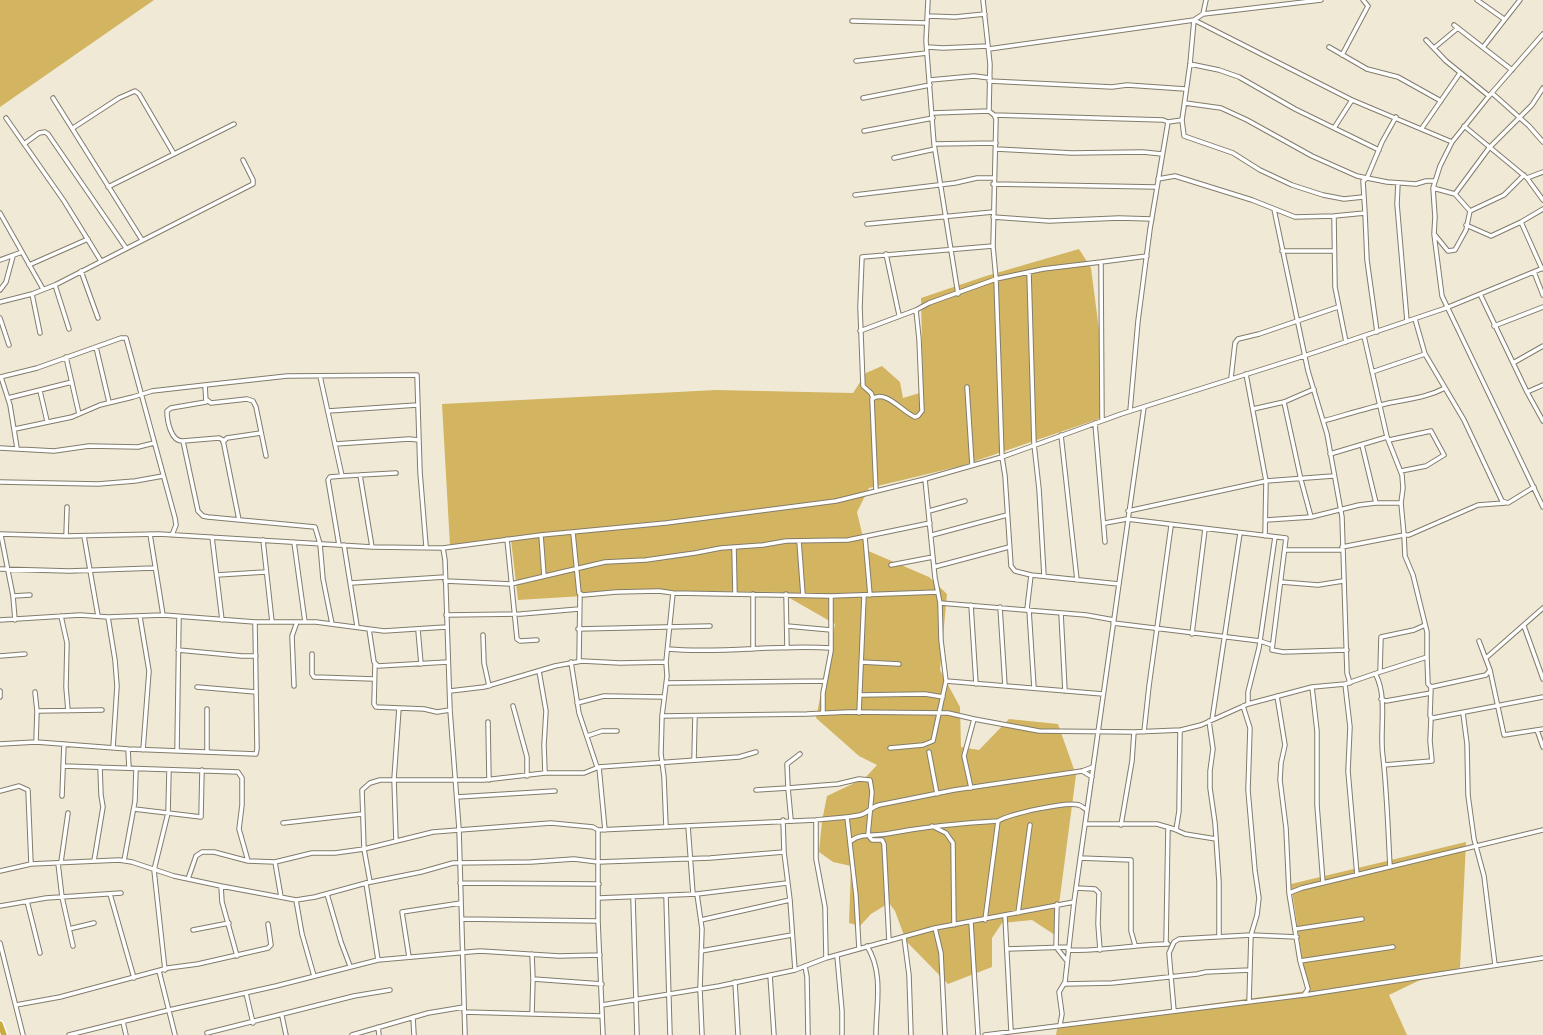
<!DOCTYPE html>
<style>
body{margin:0}
canvas{display:block;background:#f0e9d6}
</style>
<canvas width="1543" height="1035"></canvas>
<script>
const context = document.querySelector('canvas').getContext('2d');
context.lineJoin = 'round';
function fill(path, color) { context.fillStyle = color; context.fill(path, 'evenodd'); }
function stroke(path, color, width, dash) { context.strokeStyle = color; context.lineWidth = width; context.lineCap = dash ? 'butt' : 'round'; context.setLineDash(dash || []); context.stroke(path); }
fill(new Path2D(`
 M0,0H154L0,107Z
 M1079,249L1091,268L1102,353L1104,417L961,466L869,488L857,512L866,550L929,577L947,594L940,670L960,707L961,747L979,750L1009,719L1058,724L1076,775L1055,935L1032,920L1002,923L992,938V967L948,984L906,941L895,911L889,903L871,914L860,926L849,923L851,866L833,862L819,852L822,821L827,796L865,778L877,765L859,756L816,718L835,624L779,592L665,591L518,600L511,540L450,546L442,404L716,390L853,393L866,373L882,366L900,382L903,398L923,392L921,298L986,276Z
 M1466,842L1460,968L1418,981L1389,995L1407,1035H1056L1058,1024L1307,991L1291,884Z`), '#d3b561');
const minor = new Path2D(`
 M928,0L926,41L934,144L958,294
 M983,0L990,64L989,111L994,115L996,119L993,246L996,279L1002,457L1005,476L1011,566L1015,571L1031,575L1119,584
 M1477,0L1504,19
 M1203,14L1321,0
 M928,16L955,17L985,14
 M1194,20L1352,100L1452,142
 M852,21L927,23
 M1454,25L1512,70
 M1543,34L1489,96L1452,142L1440,166L1433,188L1435,217L1434,234L1442,296L1543,507
 M1426,40L1446,61L1489,96
 M1484,46L1520,0
 M927,47L943,48L988,46
 M1329,47L1367,69L1398,77L1441,101
 M1434,48L1458,28
 M989,49L1194,20L1203,14L1206,0
 M1342,55L1368,6L1363,0
 M856,61L927,53
 M1190,64L1219,70L1239,77L1295,109L1379,150
 M930,80L974,76L990,78
 M989,81L1112,87L1127,85L1185,89
 M1492,93L1529,126L1543,142
 M53,98L142,240
 M863,98L930,85
 M1185,103L1221,108L1247,120L1312,156L1357,176L1387,182L1416,184L1426,181H1434
 M933,113L989,111
 M994,115L1163,120L1168,122
 M6,118L64,201L101,261
 M1182,120L1184,136L1233,153L1260,170L1292,185L1323,195L1344,199L1363,197
 M1464,126L1527,178L1543,200
 M73,128L119,98L135,91L139,94L174,154
 M1334,128L1352,100
 M1422,128L1460,73
 M864,131L933,118
 M24,144L39,133L45,132L48,134L126,248
 M934,144L996,143
 M996,149L1072,153L1143,152L1162,154
 M894,158L935,149
 M1527,178L1543,172
 M1158,179L1175,176L1252,200L1295,217L1334,216L1365,213L1363,181L1367,178L1382,142L1396,117
 M1398,183L1397,204L1407,321
 M993,184L1156,187
 M108,187L234,124
 M1433,188L1455,194L1470,211L1466,230L1455,250L1448,251L1435,235
 M1455,194L1489,148L1532,105L1543,88
 M855,195L955,183L977,178H994
 M1274,209L1308,371L1327,434L1342,517L1347,673L1350,683
 M1470,211L1504,195L1524,175
 M0,213L43,289
 M1365,213L1367,260L1377,332
 M1334,216L1335,287L1346,342
 M993,217L1049,221L1119,218L1152,219
 M1521,222L1542,269
 M867,224L993,212
 M1466,225L1491,236L1521,222L1543,209
 M1282,251H1334
 M886,254L899,315
 M0,260L22,252
 M1101,262L1147,256
 M29,265L88,239
 M81,271L98,318
 M1029,272L1034,444L1039,489L1044,576
 M1534,272L1543,295
 M55,285L69,329
 M0,290L6,282L13,256
 M32,294L40,333
 M1480,294L1527,392L1543,421
 M0,302L32,294L55,285L253,184V180L243,160
 M0,318L9,345
 M1415,319L1425,354L1464,420L1502,501L1508,503L1534,487
 M1494,326L1543,307
 M860,331L916,310
 M96,347L109,402
 M66,357L79,414
 M1513,363L1543,346
 M1372,372L1425,354
 M1246,374L1266,481L1265,536
 M320,376L342,476L396,473
 M0,377L37,368L121,338H126L175,518L176,525L172,535
 M1,377L10,405L17,448
 M1231,378L1235,343L1238,339L1259,334L1338,307
 M205,385L287,376L417,375L420,472L426,546
 M967,387L972,465
 M40,391L47,421
 M1527,392L1543,385
 M8,398L72,382
 M873,398L871,393L863,386L860,307L862,257L993,246
 M207,400L211,403L247,399L253,401L256,407L266,456
 M1284,402L1301,480L1311,517
 M1253,409L1284,402L1314,389
 M328,411L417,405
 M1130,411L1138,321L1150,229L1168,122L1182,120L1190,64L1194,20
 M1323,421C1345,415 1367,408 1389,403C1408,399 1426,398 1445,388
 M1095,423L1105,542
 M15,429L72,417L100,405L133,397L152,391L205,385L206,402L171,408L167,411C167,421 171,442 183,441L198,511L203,516L208,517L315,527L320,544L323,579L332,624
 M1061,435L1077,580
 M1389,440L1431,431L1444,455L1426,466L1401,471
 M183,441L219,438L223,440L239,520
 M223,442L227,438L261,433
 M335,444L409,439L419,440
 M1362,445L1376,503
 M0,448L54,451L89,446L138,447L154,443
 M1330,454L1387,437
 M360,475L372,547
 M0,482L98,484L135,481L163,476
 M876,491L872,399C886,389 902,412 915,417L918,416L922,411L919,339L916,310L929,303L996,279L1043,269L1101,262L1102,420
 M929,511L965,501
 M1128,511L1266,481L1333,476
 M1266,520L1311,517L1359,505L1376,503H1401
 M1105,523L1127,519L1286,538L1272,650L1283,652L1347,650
 M573,533L579,593L583,595L616,592L659,591L673,593L831,596L938,592
 M0,534L66,536L159,534L372,547L443,548L541,535L666,523L836,501L925,479L1002,457L1121,414L1304,356L1446,308L1543,268
 M150,534L163,615
 M1,535L13,596L15,620
 M541,535L544,576
 M932,535L1007,515
 M66,536L67,507
 M84,536L98,616
 M212,537L222,620
 M865,537L870,595
 M507,539L517,639L520,641L537,640
 M263,540L272,622
 M799,541L803,595
 M294,542L305,622
 M339,545L328,480L330,477L342,476
 M344,545L357,626
 M734,547L735,594
 M1342,547L1404,535L1401,503L1403,488L1402,475L1387,437L1364,336
 M443,548L445,560L450,710L459,829L465,1035
 M1286,550H1342
 M891,565L933,557
 M934,567L1009,547
 M0,569L69,571L155,568
 M217,575L265,572
 M445,581L511,584L605,562L646,560L695,553L721,548L763,545L786,541L848,540L930,523
 M1281,582L1318,585L1343,581
 M351,583L445,577
 M786,594L787,648
 M13,596L30,595
 M940,603L1086,615L1114,620
 M971,605L976,684
 M1000,607L1005,686
 M1027,609L1031,575
 M1029,610L1034,688
 M1061,613L1065,691
 M446,615L521,614L579,609
 M61,616L67,643L66,687L68,711
 M108,617L115,660L117,686L113,748
 M140,617L149,671L143,750
 M0,620L80,615L108,617L163,615L255,622H316L384,631L446,627
 M1113,623L1260,641L1272,645
 M787,626L831,630
 M1524,626L1543,679
 M369,629L374,662L378,666L448,662
 M578,629L710,626
 M418,630L421,664
 M1192,634L1205,529
 M483,635L484,663L489,686
 M668,649C723,654 777,644 831,648
 M753,649V594
 M178,650L242,656H256
 M312,654V674L314,677L374,679
 M0,656L25,654
 M1427,657L1428,684L1431,687L1486,675L1490,670L1479,641
 M1486,658L1543,608
 M579,661L580,594
 M571,662L579,713L597,767
 M861,662L899,664
 M375,664L374,704L376,707L424,709L437,712L450,710
 M1490,670L1504,735L1543,729
 M539,671L546,711L544,745L545,773
 M1380,672L1381,637L1414,630L1425,625
 M1374,674L1427,657V632L1413,575L1405,556L1404,535H1409L1478,505L1505,503
 M946,681L1103,694
 M666,683L825,681
 M1345,684L1350,727L1348,771L1357,875
 M294,686L292,636L297,622
 M197,687L256,692
 M1312,687L1317,731V805L1323,883
 M1431,687L1430,716L1433,718L1543,697
 M0,691V697
 M450,691L484,687L555,666L582,661L620,663L666,662
 M35,692L37,711L36,742
 M860,695L925,694L943,697
 M1277,696L1285,745L1281,763L1280,780L1286,828L1289,893
 M1381,699L1386,701L1431,693
 M577,703L604,696L664,697
 M1248,704V692L1259,648L1275,537
 M513,706L527,757V776
 M1243,706L1250,728L1248,790L1255,871L1259,898L1257,915L1251,935L1249,1002
 M207,709V752
 M37,711L102,710
 M823,712V693L831,651V596
 M859,713L864,596
 M1463,713L1467,744L1468,795L1474,839L1484,876L1495,965
 M662,716L667,676L666,662L673,593
 M1212,720L1240,533
 M1209,721L1213,749L1210,771V788L1215,823L1219,882V935
 M488,722L489,780
 M1537,730L1543,747
 M1144,732L1149,686L1171,526
 M587,736L602,731H617
 M0,744L36,742L128,749L256,754L257,749L255,622
 M890,748L923,745L933,741L946,681L941,640L940,603L935,578L925,479
 M128,749L129,768
 M177,751L179,617
 M929,752L937,794
 M694,760L695,716
 M1384,765L1432,761L1430,741L1431,718
 M63,766L238,772L242,778V805L239,829L248,861
 M599,767L605,830
 M1082,771L1092,777
 M971,788L964,756L974,719L1039,731L1134,732L1181,730L1201,725L1248,704L1312,687L1345,684L1374,674L1376,675C1388,699 1379,731 1383,757C1387,793 1388,830 1390,867
 M756,790L788,788L787,764L800,754
 M0,791L19,786L28,790L31,864
 M62,796L64,744
 M457,797L555,791
 M134,809L201,817L202,770
 M847,817L856,896L859,949
 M783,820L784,852L790,900L795,970
 M791,820L788,788L838,784L859,779L870,780L872,792L868,835L872,840H882L884,844L889,941
 M816,820V859L825,907L826,958
 M283,823L362,814
 M1085,824H1157L1174,829L1185,834L1216,839
 M1121,825L1132,761L1134,732
 M688,826L693,894
 M932,826L946,833L953,843L954,925
 M666,827L664,777L661,754L662,716L807,714L849,712L948,713L974,719
 M1176,830L1179,811L1180,730
 M396,841L394,779L399,708
 M851,841C860,833 874,836 886,834C923,827 960,823 998,821
 M1080,858L1131,860V931L1135,945
 M94,861L103,807L101,795L100,767
 M124,861L135,801L136,769
 M61,862L68,813
 M275,862L281,897
 M58,863L62,897L73,946
 M0,871L31,864L119,860L132,862L174,876L221,886L296,900L315,897L366,883L421,872L453,863L531,862L574,859L598,862L710,858L784,852
 M188,879L196,856L202,852H214L248,861L275,862L312,853H335L364,849L433,832L551,823L593,827L598,830
 M370,882L364,849L362,790L370,783L380,780H484L545,773H584L599,767L739,757L756,752
 M366,883L378,960
 M460,883L599,884
 M221,886L222,902L237,956
 M1076,888L1095,889L1099,893L1098,924L1100,950
 M110,894L134,978
 M327,894L341,942L350,966
 M697,894L702,929L700,989L702,1035
 M666,896L670,1035
 M599,898L697,894L787,883
 M633,898L637,1035
 M296,900L302,934L314,976
 M27,901L40,953
 M1057,904L1056,947L1067,961
 M0,906L46,898L121,893
 M1018,913L1030,825
 M1005,916L1011,1031
 M462,919L598,921
 M701,920L790,900
 M985,920L998,821C1010,814 1066,801 1079,805C1082,806 1085,809 1087,810
 M971,922L978,1035
 M935,928L941,953L945,1035
 M69,929L94,923
 M1296,929L1362,919
 M193,930L229,923
 M904,937L909,975L911,1035
 M0,943L23,1035
 M1166,944L1168,827
 M867,946C884,973 876,1005 876,1035
 M1007,949L1068,947
 M1068,950C1102,952 1135,944 1168,944
 M701,951L792,935
 M532,954L533,979
 M837,956L842,1011V1035
 M409,957L402,912L461,903
 M1300,961L1393,947
 M805,966L807,977L808,1035
 M165,970L154,870L168,813L169,770
 M159,971L175,1035
 M770,975L774,1035
 M735,982L738,1035
 M1064,984L1112,983L1197,974L1206,972L1250,970
 M246,993L253,1023
 M1305,995L1543,958
 M16,1005L60,997L168,968L198,964L268,948L271,945L268,924
 M602,1005L719,986L795,970L826,958L935,928L1074,902
 M1174,1011L1169,953L1174,942L1179,939L1251,935L1297,937
 M464,1012L602,1016
 M532,1014L533,979L602,984
 M282,1016L286,1035
 M413,1017L414,1035
 M123,1022L126,1035
 M1060,1025L1062,1014L1059,992L1065,982L1074,902L1144,407
 M378,1027L379,1035
 M207,1033L354,996L390,990
 M69,1035L169,1010L276,986L378,960L480,951L559,956L600,955
 M352,1035L428,1013L464,1007
 M603,1035L598,921V830L816,820C830,818 846,818 860,815C868,813 871,807 879,805L954,790L1082,771L1093,767
 M985,1035L1304,995L1308,989L1300,961L1289,893L1302,888L1543,830`);
const trunk = new Path2D(`
 M0,1024L4,1035`);
stroke(minor, '#827c6b', 5.5);
stroke(trunk, '#fff', 8);
stroke(minor, '#fff', 3.5);
stroke(trunk, '#c8ab43', 5.5);
</script>
